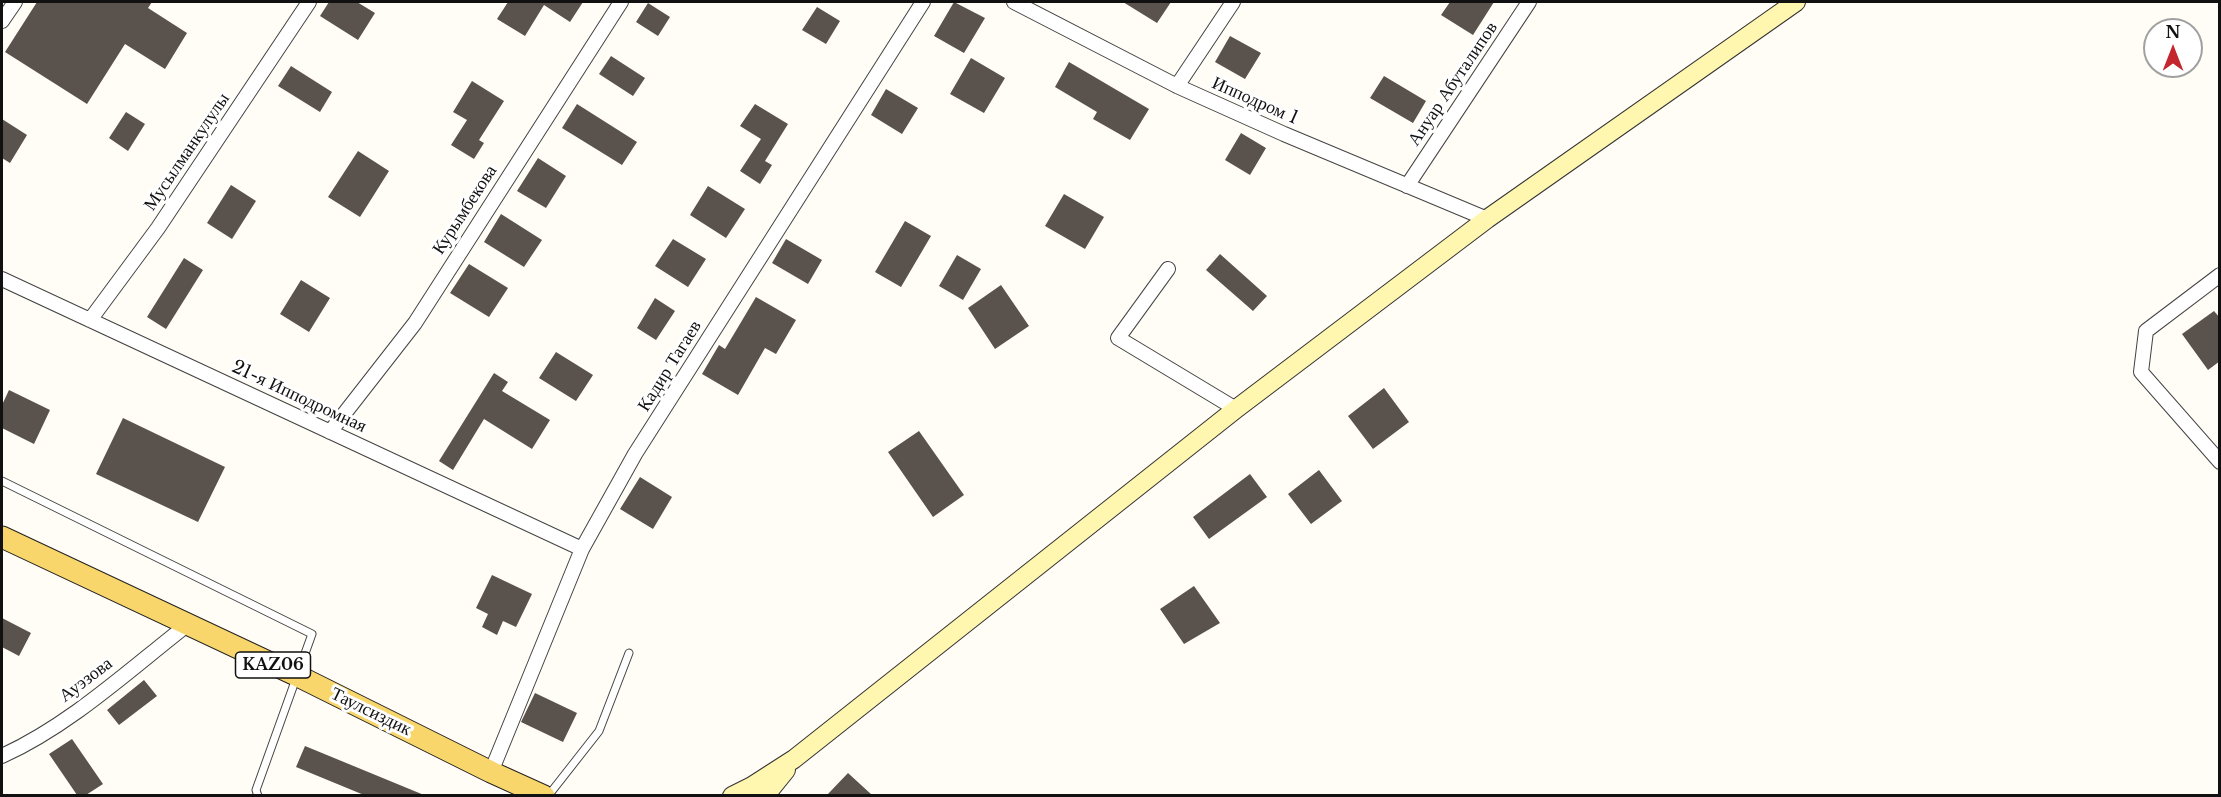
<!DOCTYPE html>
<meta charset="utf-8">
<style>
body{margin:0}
#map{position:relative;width:2221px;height:797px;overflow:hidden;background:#fffdf5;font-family:"Libre Baskerville",serif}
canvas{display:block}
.frame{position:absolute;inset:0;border:3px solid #111;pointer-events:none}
.north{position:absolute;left:2143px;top:18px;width:60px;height:60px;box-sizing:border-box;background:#fff;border:2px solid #a0a0a0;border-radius:50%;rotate:0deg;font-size:16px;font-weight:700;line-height:24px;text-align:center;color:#111}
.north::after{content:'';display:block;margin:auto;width:21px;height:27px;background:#c4262e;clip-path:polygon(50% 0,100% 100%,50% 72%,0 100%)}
</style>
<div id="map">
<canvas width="2221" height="797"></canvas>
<div class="frame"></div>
<div class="north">N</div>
</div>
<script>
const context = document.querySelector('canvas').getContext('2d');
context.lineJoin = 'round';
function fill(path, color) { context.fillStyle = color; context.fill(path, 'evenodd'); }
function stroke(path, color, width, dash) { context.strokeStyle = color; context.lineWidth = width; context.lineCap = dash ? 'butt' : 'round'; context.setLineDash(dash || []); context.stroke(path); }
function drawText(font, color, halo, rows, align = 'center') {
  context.font = font + ' "Libre Baskerville",serif'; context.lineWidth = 6; context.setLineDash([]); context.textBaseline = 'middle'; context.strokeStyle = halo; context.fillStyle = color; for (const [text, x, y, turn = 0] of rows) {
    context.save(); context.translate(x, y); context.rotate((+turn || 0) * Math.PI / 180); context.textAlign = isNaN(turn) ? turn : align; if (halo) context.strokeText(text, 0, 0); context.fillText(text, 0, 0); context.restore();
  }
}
fill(new Path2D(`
 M37,2H152L148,8L187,33L165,69L125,44L87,104L5,52Z
 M329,2H357L375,13L358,40L320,16Z
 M508,2H583L570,22L544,5L525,36L497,19Z
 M954,2L985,18L964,53L934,36Z
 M1123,2H1171L1157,23Z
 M1450,2H1494L1473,35L1441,15Z
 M648,3L670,17L658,36L636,22Z
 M817,7L840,21L826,44L802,30Z
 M1230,36L1261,53L1245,79L1215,62Z
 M611,56L645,78L633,96L599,74Z
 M971,58L1005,78L984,113L950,94Z
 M1069,62L1149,109L1130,140L1093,119L1097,112L1055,87Z
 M291,66L332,92L320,112L278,86Z
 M1384,76L1426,101L1413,123L1370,98Z
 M472,81L504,101L479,140L484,143L474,159L451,145L467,120L453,112Z
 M886,89L918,108L902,134L871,115Z
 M577,104L637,142L622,165L562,128Z
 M755,104L788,124L765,161L772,165L760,184L740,171L761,139L740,126Z
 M126,112L145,124L128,151L109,138Z
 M2,119L27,135L10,163L2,158Z
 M1241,133L1266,148L1250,175L1225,160Z
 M358,151L389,171L360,217L328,197Z
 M538,158L566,176L546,208L517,191Z
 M231,185L256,201L232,239L207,223Z
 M708,186L745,209L726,238L690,215Z
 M1064,194L1104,217L1085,249L1045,226Z
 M501,214L542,240L524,267L484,242Z
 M905,221L931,236L901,287L875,272Z
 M673,239L706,259L688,287L655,266Z
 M786,239L822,260L808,284L772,263Z
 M1220,254L1267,296L1253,311L1206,270Z
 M957,255L981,269L963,300L939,286Z
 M184,258L203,270L166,329L147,317Z
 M469,264L508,288L489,317L450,293Z
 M301,280L330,298L309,332L280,314Z
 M1001,285L1029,326L995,349L968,308Z
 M756,297L796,320L776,354L765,348L738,395L702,374L719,345L725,349Z
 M655,298L675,311L656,340L637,328Z
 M2214,311L2220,318V361L2208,370L2182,334Z
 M556,352L593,375L576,401L539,378Z
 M494,373L508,382L502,391L550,420L532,449L484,419L453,470L439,461Z
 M1384,388L1409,422L1373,449L1348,416Z
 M9,390L50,410L34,444L2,428V405Z
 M123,418L225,467L198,522L96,474Z
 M919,431L964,495L933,517L888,452Z
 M1319,470L1342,501L1311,524L1288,494Z
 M1250,474L1267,497L1209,539L1193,517Z
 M640,477L672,497L653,529L620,509Z
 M492,575L532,594L516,627L503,621L497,635L482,627L488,614L476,608Z
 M1194,586L1220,623L1184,644L1160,609Z
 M2,618L31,633L19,656L2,647Z
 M144,680L157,696L119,725L107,710Z
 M535,693L577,713L563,742L521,722Z
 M72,739L103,784L86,795H77L49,754Z
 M305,746L424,795H364L296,767Z
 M848,773L872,795H827Z`), '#5a524d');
const service = new Path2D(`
 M2,481L312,634L256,790L258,796
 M548,796L599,731L629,653`);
const minor = new Path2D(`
 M1014,2L1177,86L1284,134L1487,219
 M2,21L15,2
 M1177,86L1233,2
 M1407,186L1529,2
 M1168,269L1118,338L1236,409
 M2220,275L2146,331L2141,372L2220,462
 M2,279L582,549
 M90,320L158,228L309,2
 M330,432L415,323L621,2
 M2,756C70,725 128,671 187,625
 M491,772L582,549L635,454L923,2`);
const secondary = new Path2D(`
 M732,796L752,786L794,759L1236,409L1487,219L1796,2
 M765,796L786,770`);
const primary = new Path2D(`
 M2,537L298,676L491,772L544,796`);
stroke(service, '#444', 9);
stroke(minor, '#444', 16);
stroke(secondary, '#333', 20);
stroke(primary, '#222', 23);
stroke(service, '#fff', 7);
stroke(minor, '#fff', 14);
stroke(secondary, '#fff6b0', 18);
stroke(primary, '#f9d66b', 21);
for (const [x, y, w] of [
 [273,665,75]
]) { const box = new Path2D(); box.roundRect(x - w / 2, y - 13, w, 26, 4.5); context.fillStyle = '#fff'; context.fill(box); stroke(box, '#111', 1.5); }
drawText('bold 16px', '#111', null, [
 ["KAZ06",273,665]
]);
drawText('18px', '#111', '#fff', [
 ["Ануар Абуталипов",1453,84,-56],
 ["Ипподром 1",1255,101,24],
 ["Мусылманкулулы",187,152,-56],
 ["Курымбекова",465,210,-57],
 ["Кадир Тагаев",670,366,-58],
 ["21-я Ипподромная",299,397,25],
 ["Ауэзова",86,680,-37],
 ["Таулсиздик",371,712,26]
]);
</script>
